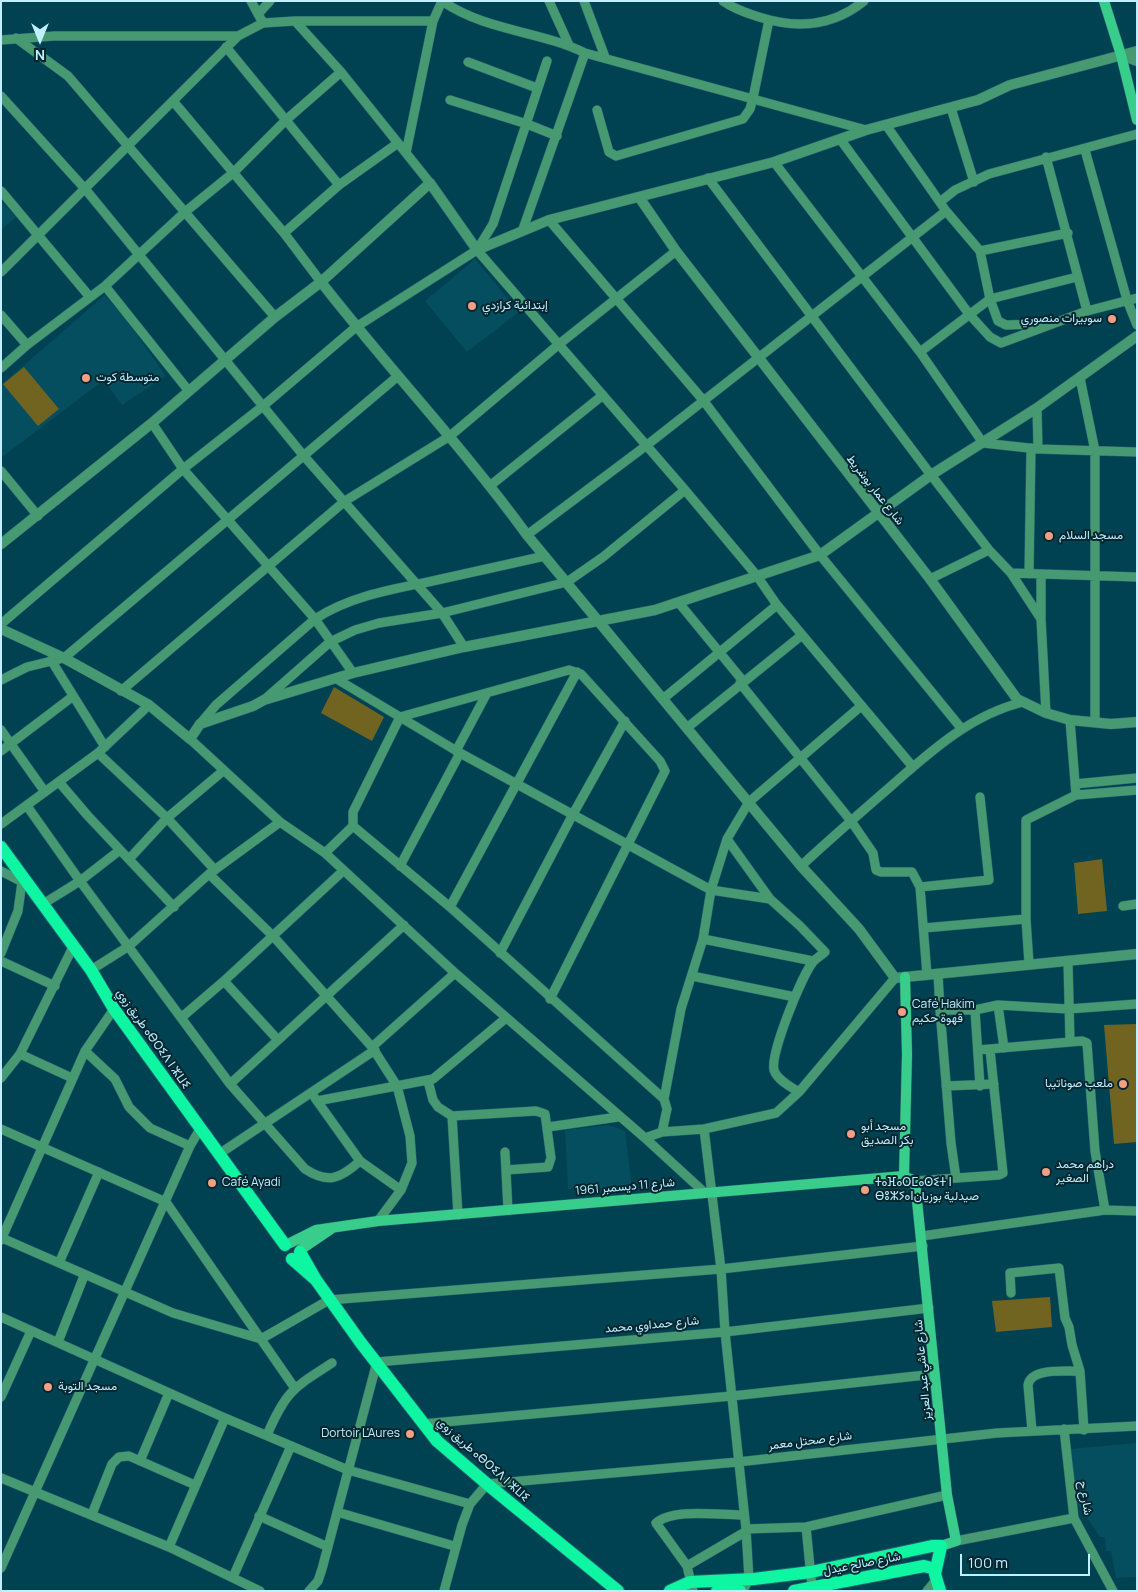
<!DOCTYPE html>
<meta charset="utf-8">
<style>
body{margin:0}
#map{position:relative;width:1138px;height:1592px;overflow:hidden;background:#004251;font-family:Manrope,sans-serif}
canvas{display:block}
.frame{position:absolute;inset:0;border:2px solid #c0efff;pointer-events:none}
.north{position:absolute;left:15px;top:15px;width:50px;height:50px;-webkit-text-stroke:4px #03262f;paint-order:stroke;rotate:180deg;font-size:14px;font-weight:700;line-height:20px;text-align:center;color:#c0efff}
.north::after{content:'';display:block;margin:auto;width:18px;height:22px;background:#c0efff;clip-path:polygon(50% 0,100% 100%,50% 72%,0 100%)}
.scale{position:absolute;left:960px;top:1554px;width:130px;height:22px;box-sizing:border-box;border:2px solid #c0efff;border-top:0;padding-left:6px;font-size:15px;line-height:18px;white-space:nowrap;color:#c0efff;-webkit-text-stroke:4px #03262f;paint-order:stroke}
</style>
<div id="map">
<canvas width="1138" height="1592"></canvas>
<div class="frame"></div>
<div class="north">N</div>
<div class="scale">100 m</div>
</div>
<script>
const context = document.querySelector('canvas').getContext('2d');
context.lineJoin = 'round';
function fill(path, color) { context.fillStyle = color; context.fill(path, 'evenodd'); }
function stroke(path, color, width, dash) { context.strokeStyle = color; context.lineWidth = width; context.lineCap = dash ? 'butt' : 'round'; context.setLineDash(dash || []); context.stroke(path); }
function drawText(font, color, halo, rows, align = 'center') {
  context.font = font + ' Manrope,Vazirmatn,"Noto Sans Tifinagh",sans-serif'; context.lineWidth = 4; context.setLineDash([]); context.textBaseline = 'middle'; context.strokeStyle = halo; context.fillStyle = color; for (const [text, x, y, turn = 0] of rows) {
    context.save(); context.translate(x, y); context.rotate((+turn || 0) * Math.PI / 180); context.textAlign = isNaN(turn) ? turn : align; if (halo) context.strokeText(text, 0, 0); context.fillText(text, 0, 0); context.restore();
  }
}
fill(new Path2D(`
 M1,201L16,217L1,230Z
 M475,259L519,312L467,352L425,301Z
 M105,295L130,325L166,376L122,405L104,380L2,457L1,385Z
 M609,1125L625,1131L632,1188L568,1189L565,1130Z
 M1137,1443V1577L1116,1578L1111,1551H1106L1105,1537H1100L1076,1501L1070,1449Z`), '#044e5f');
fill(new Path2D(`
 M24,367L59,409L38,426L3,384Z
 M334,687L384,717L372,741L321,713Z
 M1102,859L1107,911L1078,914L1074,863Z
 M1137,1024V1142L1114,1144L1104,1025Z
 M1050,1297L1052,1327L996,1332L992,1301Z`), '#706420');
const minor = new Path2D(`
 M251,1L263,23
 M442,1C488,32 538,30 585,53L866,130
 M549,1L569,45
 M584,1L605,57
 M723,1C734,9 746,13 759,17C797,29 832,27 864,1
 M258,14L270,1
 M295,21H433L406,153
 M433,21L442,1
 M16,38L68,76L275,317
 M1,40L54,36H238L263,23L295,21L341,72L430,183
 M226,47L339,185
 M468,62L537,88
 M1,96L86,190L303,455L442,613L464,647
 M450,100L527,124L557,136
 M173,101L284,233L321,282
 M951,108L974,182
 M597,110L609,152L616,156L743,119L750,109L753,98L769,20
 M886,125L946,211L980,251L990,299L998,321L1006,325L1038,324
 M840,139L969,314L990,337L1001,343L1087,311L1046,157
 M1085,150L1127,300L1137,325
 M774,162L920,352L983,443L1038,449L1137,452
 M708,178L931,475L989,550L1011,573L1041,619L1046,713
 M1,191L89,296
 M940,202L955,190L989,174L1137,134
 M549,220L703,400L820,555L961,728
 M523,229L585,53
 M284,233L339,185L398,143
 M477,250L685,490L757,576L777,605L913,767
 M980,251L1068,233
 M1,272L238,36
 M105,286L188,390
 M1087,311L1137,298
 M1,315L27,345
 M920,352L990,299L1077,277
 M1,368L27,345L105,286L185,212L233,173L286,120L341,72
 M1080,378L1095,451V721
 M1037,408L1038,449
 M152,423L183,469L315,619L353,673
 M1,471L38,516
 M491,485L603,395
 M527,535L647,445L946,211
 M1011,573L1137,577
 M1029,574L1031,448
 M930,579L989,550
 M679,603L743,681
 M1041,618V574
 M1,624L183,469L263,406L356,327L477,250L493,224L547,61
 M51,660L105,747
 M335,678L460,753L711,890L770,899L800,926L825,952C822,955 816,958 813,962C802,975 770,1054 774,1070C777,1080 791,1087 799,1092
 M1,680L27,667L64,658L398,376
 M740,683L851,821L873,853L876,870L881,872H912L920,887
 M121,691L345,501L450,436L558,345L676,251
 M664,698L777,605
 M264,700L330,642L355,630L379,623L442,613L567,582L603,557L685,490
 M200,724L216,705L315,619C349,597 388,590 428,582C467,573 506,565 545,556
 M688,727L802,635
 M1,730L45,792
 M190,739L280,822L325,853L455,973L645,1138L705,1193
 M1,751L72,697
 M456,751L487,693
 M98,753L167,818L215,870
 M59,782L88,816L174,907
 M1075,784L1137,778
 M1076,795L1137,790
 M27,806L80,881L230,1084L305,1169C328,1184 340,1179 360,1161
 M1,824L98,753L149,705
 M353,826L450,907L664,1099
 M727,839L770,899
 M325,853L353,826V812L400,717L569,670L581,674L660,761L665,771L550,999
 M130,858L167,818L223,771
 M400,866L460,753
 M801,866C830,839 860,813 890,787C930,752 970,715 1023,702
 M1,871L26,884
 M209,874L273,936L372,1047L397,1086L410,1136L412,1163L401,1190L378,1221
 M43,904L80,881L120,850
 M1123,906L1137,904
 M450,907L577,672
 M924,928L1026,919
 M703,939L813,961
 M1,953L18,911L22,882
 M500,953L572,816L625,721
 M1,961L55,986
 M1029,964L1026,919V820L1076,795L1070,720
 M91,970L129,946L209,874L280,822
 M938,974L940,1010
 M927,975L920,887L989,880L980,797
 M692,976L795,997
 M224,981L278,1040
 M998,1005L1004,1048
 M975,1010L980,1086
 M182,1017L224,981L343,871
 M1070,1042L1082,1041L1087,1043L1095,1151L1105,1210
 M372,1047L455,973
 M978,1050L1070,1042L1068,962
 M85,1051L115,1079L129,1107L150,1128L190,1146
 M20,1054L72,1078
 M1,1078L20,1054L73,947
 M428,1081L433,1100L438,1107L452,1116L536,1111L545,1114L551,1158L548,1167L506,1170
 M230,1084L404,925
 M946,1086L994,1084
 M315,1098L360,1161L401,1190
 M317,1101L433,1079L506,1018
 M452,1116L458,1215
 M548,1127L618,1117
 M1,1129L166,1202L294,1387
 M704,1129L721,1269L725,1332L746,1529L749,1579L743,1591
 M662,1132L704,1129L776,1113L799,1092L895,978
 M645,1138L662,1132L667,1109L664,1099L681,1009L703,939L711,890L727,839L749,802L861,706
 M505,1152L508,1210
 M219,1154L375,1050
 M956,1178L951,1143L940,1010H975L998,1005L1068,1009L1137,1004
 M915,1181L999,1175L1003,1173L990,1050
 M922,1236L1105,1210L1137,1211
 M2,1238L173,1313L261,1339L329,1300L721,1269L923,1246
 M1,1240L85,1051L114,1009
 M59,1263L99,1172
 M1011,1293L1010,1273L1059,1268L1065,1318L1069,1327L1072,1345L1080,1371L1084,1430
 M1,1317L225,1418L348,1470L470,1504
 M58,1342L84,1276
 M1,1397L31,1331
 M422,1424L732,1396L935,1374
 M1064,1429L1074,1518L1113,1591
 M1032,1431L1028,1385C1031,1367 1067,1372 1080,1371
 M267,1435C286,1391 293,1388 332,1363
 M140,1461L169,1393
 M1,1478L169,1547L260,1591
 M337,1512L454,1546
 M92,1514L112,1464L119,1457L129,1456L195,1485
 M259,1516L328,1547
 M806,1527L812,1587
 M746,1529L806,1527L947,1495
 M956,1541L1074,1518
 M169,1547L225,1418
 M687,1566L745,1532
 M1,1568L190,1146L200,1129
 M233,1577L291,1446
 M309,1591L318,1581L322,1569L377,1362L725,1332L929,1308
 M444,1591L462,1525L470,1504L487,1484L738,1462L997,1433L1137,1426
 M693,1591L687,1566L656,1523C673,1508 720,1515 743,1515
 M927,1591L936,1580`);
const tertiary = new Path2D(`
 M1121,55L1137,61
 M639,197L676,251L930,579L1017,699L1046,713L1070,720L1111,724L1137,722
 M321,282C388,368 463,447 527,535L801,866L859,929L895,978L1137,954
 M1,544L152,423L275,317L321,282L430,183L477,250L549,220L774,162L866,130L978,100L1010,85L1137,51
 M1,629L64,658L149,705L190,739L200,724L253,706L264,700L353,673L464,647L655,610L820,555L931,475L1037,408L1137,336`);
const secondary = new Path2D(`
 M1104,1L1121,55L1137,120
 M904,1176L907,1054L905,977
 M290,1243L316,1230L378,1221L904,1176L915,1181L947,1495L956,1541L941,1546
 M300,1250L331,1229`);
const primary = new Path2D(`
 M1,847L91,970L114,1009L285,1245
 M292,1259L316,1280L300,1252
 M316,1280L361,1343L437,1441L487,1484L618,1591
 M670,1591L690,1582L754,1579L811,1572L932,1546H941L935,1574L940,1591
 M717,1591H740
 M794,1591L924,1566L935,1569`);
stroke(minor, '#236170', 10);
stroke(tertiary, '#236170', 11);
stroke(secondary, '#236170', 11);
stroke(primary, '#236170', 14);
stroke(minor, '#469970', 9);
stroke(tertiary, '#469970', 10);
stroke(secondary, '#39cd8c', 10);
stroke(primary, '#0ff6a2', 12);
for (const [x, y, r, color] of [
 [472,306,5,"#f39f83"],
 [1112,319,5,"#f39f83"],
 [86,378,5,"#f39f83"],
 [1049,536,5,"#f39f83"],
 [902,1012,5,"#f39f83"],
 [1123,1084,5,"#f39f83"],
 [851,1134,5,"#f39f83"],
 [1046,1172,5,"#f39f83"],
 [212,1183,5,"#f39f83"],
 [865,1190,5,"#f39f83"],
 [48,1387,5,"#f39f83"],
 [410,1434,5,"#f39f83"]
]) { const dot = new Path2D(); dot.arc(x, y, r, 0, 2 * Math.PI); context.fillStyle = color; context.fill(dot); stroke(dot, '#03262f', 2); }
drawText('12px', '#c0efff', '#03262f', [
 ["إبتدائية كرازدي",482,306],
 ["سوبيرات منصوري",1102,319,"right"],
 ["متوسطة كوت",96,378],
 ["مسجد السلام",1059,536],
 ["Café Hakim",912,1005],
 ["قهوة حكيم",912,1019],
 ["ملعب صوناتيبا",1113,1084,"right"],
 ["مسجد أبو",861,1127],
 ["بكر الصديق",861,1141],
 ["دراهم محمد",1056,1165],
 ["الصغير",1056,1179],
 ["Café Ayadi",222,1183],
 ["ⵜⴰⴼⴰⵔⵎⴰⵙⵉⵜ ⵏ",875,1183],
 ["ⴱⵓⵣⵢⴰⵏصيدلية بوزيان",875,1197],
 ["مسجد التوبة",58,1387],
 ["Dortoir L'Aures",400,1434,"right"]
], 'left');
drawText('12px', '#c0efff', '#03262f', [
 ["شارع عمار بوشريط",875,490,52],
 ["طريق زوي ⴰⴱⵔⵉⴷ ⵏ ⵣⵡⵉ",153,1039,55],
 ["شارع 11 ديسمبر 1961",625,1187,-5],
 ["شارع حمداوي محمد",652,1325,-5],
 ["شارع عاشي عبد العزيز",923,1370,-95],
 ["شارع صحتل معمر",810,1441,-7],
 ["طريق زوي ⴰⴱⵔⵉⴷ ⵏ ⵣⵡⵉ",483,1460,42],
 ["شارع ح",1085,1498,81],
 ["شارع صالح عيدل",862,1564,-11]
]);
</script>
